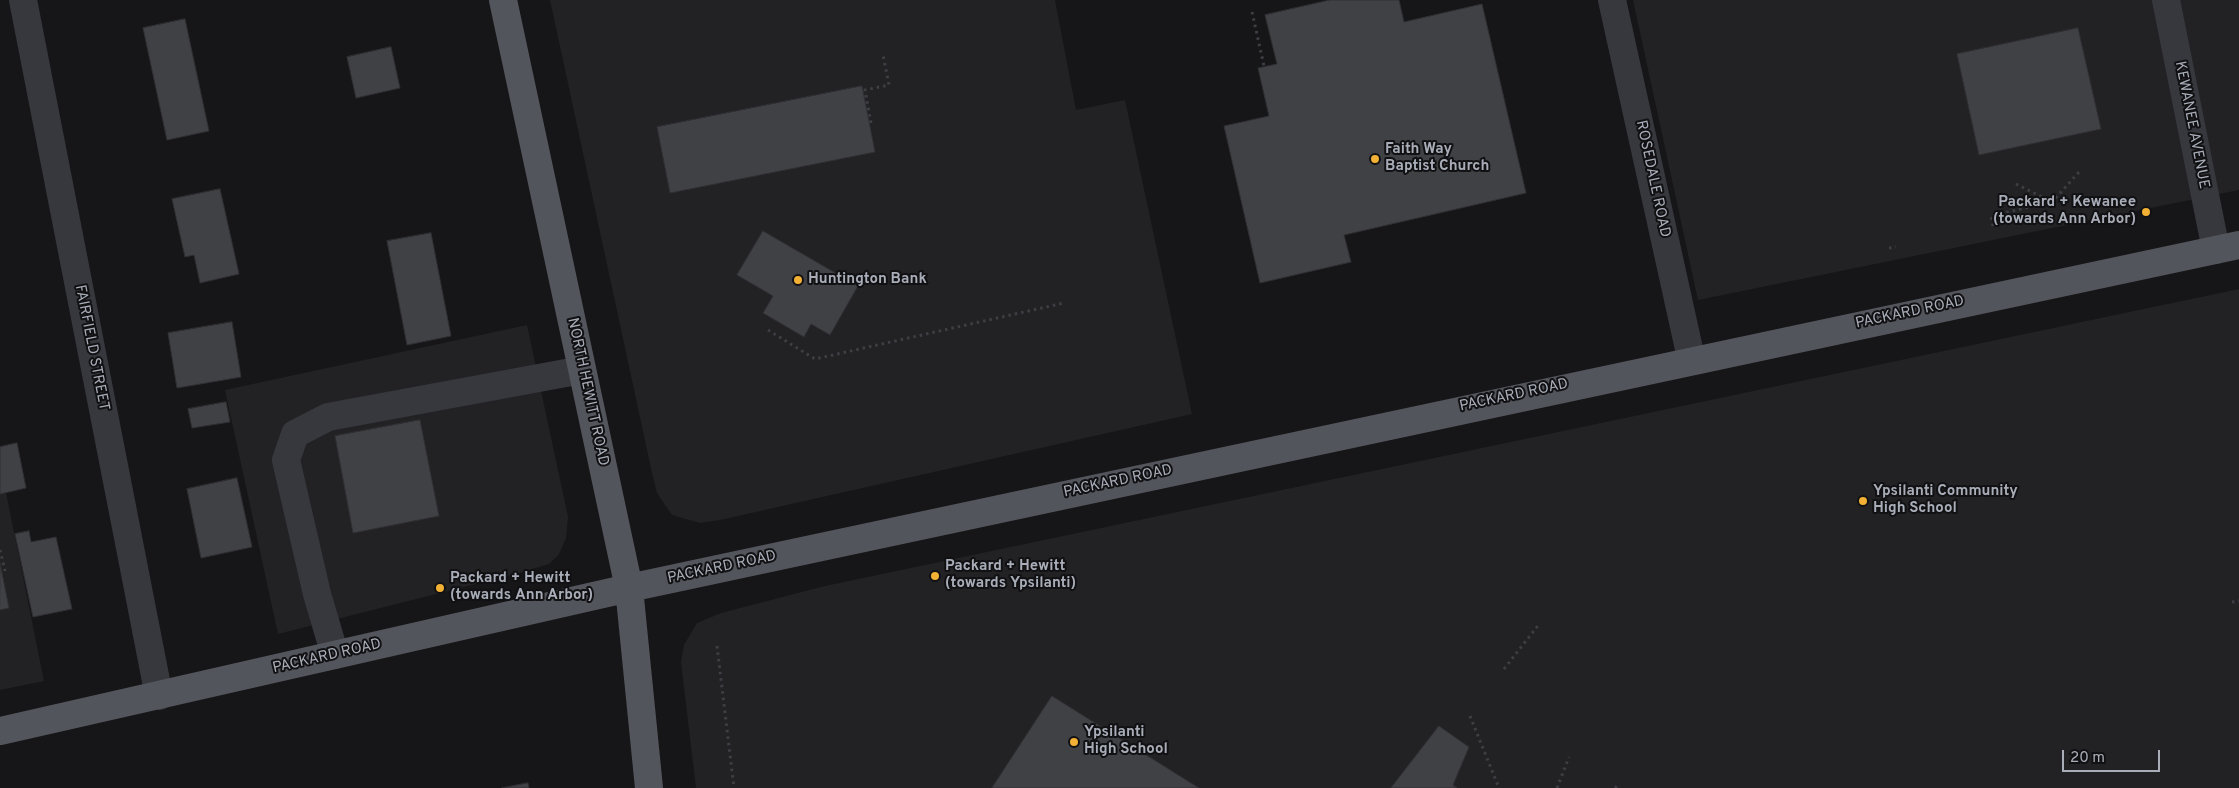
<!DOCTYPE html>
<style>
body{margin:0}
#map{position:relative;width:2239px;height:788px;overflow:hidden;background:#161618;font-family:Overpass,sans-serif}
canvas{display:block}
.scale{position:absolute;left:2062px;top:750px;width:98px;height:22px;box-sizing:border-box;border:2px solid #a8adb8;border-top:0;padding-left:6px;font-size:15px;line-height:18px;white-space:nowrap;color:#a8adb8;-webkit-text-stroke:4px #111113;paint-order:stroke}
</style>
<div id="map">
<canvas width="2239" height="788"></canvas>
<div class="scale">20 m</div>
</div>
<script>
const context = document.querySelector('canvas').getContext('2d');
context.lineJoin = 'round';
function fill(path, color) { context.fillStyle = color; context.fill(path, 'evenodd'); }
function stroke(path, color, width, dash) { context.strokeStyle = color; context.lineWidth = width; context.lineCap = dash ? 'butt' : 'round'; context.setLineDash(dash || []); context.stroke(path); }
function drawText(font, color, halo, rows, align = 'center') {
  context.font = font + ' Overpass,sans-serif'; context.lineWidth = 4; context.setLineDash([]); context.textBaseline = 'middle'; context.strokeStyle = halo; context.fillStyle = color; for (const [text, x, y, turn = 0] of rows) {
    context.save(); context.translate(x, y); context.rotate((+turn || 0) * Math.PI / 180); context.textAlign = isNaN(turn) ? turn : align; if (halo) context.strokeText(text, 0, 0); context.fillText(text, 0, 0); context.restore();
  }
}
fill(new Path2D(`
 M550,0H1055L1076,110L1125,100L1192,414L720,520L700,523L672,515L657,493L652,473Z
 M1633,0H2239V190L1698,300Z
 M2239,289V788H696L681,662L684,645L697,623L721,613L825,586Z
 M527,325L568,517L566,538L559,554L549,564L519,573L278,634L225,390Z
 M0,463L44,681L0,690Z`), '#222225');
const building = new Path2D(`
 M1330,0H1399L1404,22L1482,4L1526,193L1344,235L1351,262L1260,283L1224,126L1269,116L1258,68L1277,64L1265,15Z
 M185,19L209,131L167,140L143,28Z
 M2078,28L2101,129L1979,155L1957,54Z
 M391,47L400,88L356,98L347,57Z
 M862,86L875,152L670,193L657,127Z
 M220,189L239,274L200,283L194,255L185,257L172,199Z
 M763,231L858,286L830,335L811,324L804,337L763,313L773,296L737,275Z
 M431,233L451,336L407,345L387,241Z
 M232,322L241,377L177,388L168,333Z
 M226,402L230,422L192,428L188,409Z
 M420,420L439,516L353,533L335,436Z
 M17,443L26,488L0,494V447Z
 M237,478L252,547L201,558L187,489Z
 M29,531L31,542L56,537L72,609L33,617L15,534Z
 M0,563L9,608L0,610Z
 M1052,696L1199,788H992Z
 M1439,726L1469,747L1453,785L1457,788H1391Z
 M528,783L529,788H502Z`);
fill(building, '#404145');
stroke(building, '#303034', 1);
stroke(new Path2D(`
 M1252,12L1264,66
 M871,123L865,90L889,85L883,55
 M2016,184L2052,202L2080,171
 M1993,226L1991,216L2051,202
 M1889,248L1896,247
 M768,330L815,359L1064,303
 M0,550L5,571
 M2232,602L2239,601
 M717,646L734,788
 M1504,669L1540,623
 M1470,716L1499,788
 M1557,788L1569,757
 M1615,788L1617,786`), '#3d3f44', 3, [2.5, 4]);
stroke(new Path2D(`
 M23,0L159,696
 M1612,0L1691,358
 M2166,0L2216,250
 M335,655L317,594L286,460L295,434L328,417L582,370`), '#37383d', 28);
stroke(new Path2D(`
 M503,0L629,588L649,788
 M0,731C210,684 419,635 629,588C1164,469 1701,356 2239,245`), '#53555c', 28);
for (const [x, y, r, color] of [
 [1375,159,5,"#f2b134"],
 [2146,212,5,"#f2b134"],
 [798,280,5,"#f2b134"],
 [1863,501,5,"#f2b134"],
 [935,576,5,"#f2b134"],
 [440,588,5,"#f2b134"],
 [1074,742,5,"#f2b134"]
]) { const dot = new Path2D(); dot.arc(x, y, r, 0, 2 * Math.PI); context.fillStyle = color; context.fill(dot); stroke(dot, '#111113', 2); }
drawText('15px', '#a8adb8', '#111113', [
 ["KEWANEE AVENUE",2191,125,79],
 ["ROSEDALE ROAD",1652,179,78],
 ["PACKARD ROAD",1910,313,-12],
 ["FAIRFIELD STREET",91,348,79],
 ["NORTH HEWITT ROAD",587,392,78],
 ["PACKARD ROAD",1514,396,-12],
 ["PACKARD ROAD",1118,482,-12],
 ["PACKARD ROAD",722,568,-12],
 ["PACKARD ROAD",327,657,-13]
]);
drawText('bold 15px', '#a8adb8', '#111113', [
 ["Faith Way",1385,150],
 ["Baptist Church",1385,167],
 ["Packard + Kewanee",2136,203,"right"],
 ["(towards Ann Arbor)",2136,220,"right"],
 ["Huntington Bank",808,280],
 ["Ypsilanti Community",1873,492],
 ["High School",1873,509],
 ["Packard + Hewitt",945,567],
 ["(towards Ypsilanti)",945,584],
 ["Packard + Hewitt",450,579],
 ["(towards Ann Arbor)",450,596],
 ["Ypsilanti",1084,733],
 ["High School",1084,750]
], 'left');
</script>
